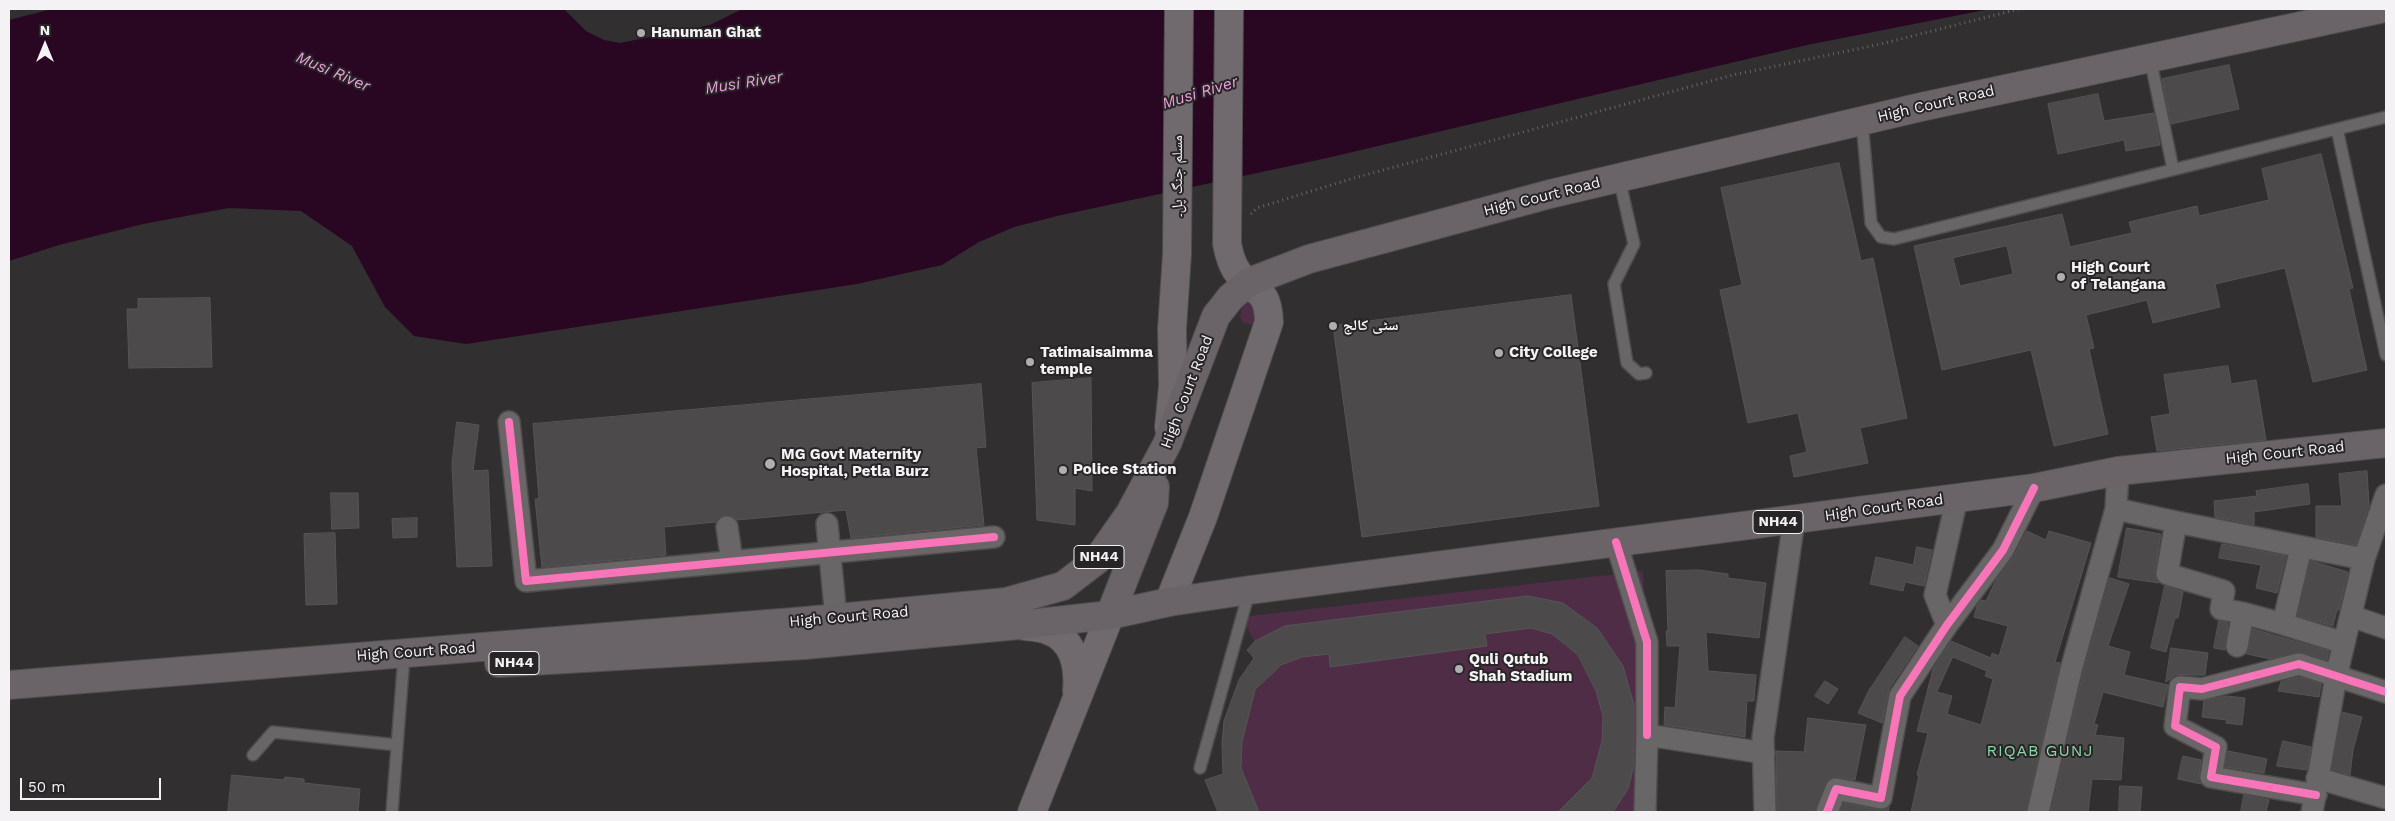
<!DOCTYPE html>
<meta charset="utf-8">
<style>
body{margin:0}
#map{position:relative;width:2395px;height:821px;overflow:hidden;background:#312f30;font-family:"Work Sans",sans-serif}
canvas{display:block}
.frame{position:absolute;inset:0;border:10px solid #f4f2f4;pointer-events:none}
.north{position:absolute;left:20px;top:20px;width:50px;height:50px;-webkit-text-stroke:4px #282527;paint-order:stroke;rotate:0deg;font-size:14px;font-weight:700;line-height:20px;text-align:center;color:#f4f2f4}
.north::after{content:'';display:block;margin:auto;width:18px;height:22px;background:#f4f2f4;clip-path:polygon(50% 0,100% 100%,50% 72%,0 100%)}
.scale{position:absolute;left:20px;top:778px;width:141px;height:22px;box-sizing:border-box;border:2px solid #f4f2f4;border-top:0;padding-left:6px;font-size:15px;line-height:18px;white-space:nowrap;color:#f4f2f4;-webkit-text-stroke:4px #282527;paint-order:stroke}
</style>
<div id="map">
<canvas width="2395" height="821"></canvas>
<div class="frame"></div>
<div class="north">N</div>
<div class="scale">50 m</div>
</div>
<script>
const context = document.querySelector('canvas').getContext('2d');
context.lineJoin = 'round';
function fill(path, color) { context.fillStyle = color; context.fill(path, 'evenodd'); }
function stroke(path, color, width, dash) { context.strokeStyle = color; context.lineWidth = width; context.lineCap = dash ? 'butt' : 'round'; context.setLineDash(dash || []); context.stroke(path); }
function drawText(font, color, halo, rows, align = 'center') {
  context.font = font + ' "Work Sans","Noto Naskh Arabic",sans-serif'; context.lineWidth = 4; context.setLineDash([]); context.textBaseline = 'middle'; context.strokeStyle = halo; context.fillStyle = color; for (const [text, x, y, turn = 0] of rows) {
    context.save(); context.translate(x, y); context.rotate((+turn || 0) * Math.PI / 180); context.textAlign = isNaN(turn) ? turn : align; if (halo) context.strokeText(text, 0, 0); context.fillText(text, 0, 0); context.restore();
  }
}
fill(new Path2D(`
 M1249,302L1260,307L1254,325L1243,323L1240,316L1242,306Z
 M1643,571L1650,722L1656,787L1632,812H1259L1241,768L1242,742L1254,693L1272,673L1241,617Z`), '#4f2d47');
fill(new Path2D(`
 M52,9H564L586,31L604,40L620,43L710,25L742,9H1990L1807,45L1327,158L1057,216L1014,227L979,242L942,265L857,284L466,344L414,336L385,307L352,246L301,211L229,208L143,224L59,245L9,261V20Z`), '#290622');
const building = new Path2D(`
 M2229,65L2239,109L2171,124L2162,79Z
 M2098,94L2104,121L2154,113L2160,145L2126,151L2124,140L2058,154L2048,104Z
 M2321,154L2353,288L2349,289L2367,370L2313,382L2285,268L2215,284L2220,307L2153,323L2147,300L2086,315L2094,348L2089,349L2108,434L2054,446L2031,350L1942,370L1914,246L2062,214L2070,247L2132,233L2129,222L2197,206L2199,216L2269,200L2262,169ZM2007,246L2013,274L1960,286L1953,258Z
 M1839,163L1861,261L1873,258L1907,418L1860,428L1868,463L1794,477L1790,456L1807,452L1798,413L1748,423L1720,290L1742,285L1721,188Z
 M1571,295L1599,506L1362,537L1333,326Z
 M210,298L212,367L129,368L127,309H138V299Z
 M2228,366L2231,384L2256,380L2266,440L2157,451L2151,417L2170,414L2164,375Z
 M1091,378L1092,491L1075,488V525L1037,520L1032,383Z
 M981,384L986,447L976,448L984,525L851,538L846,510L737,520L732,516L726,515L716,522L664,527L666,555L542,567L535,499H539L533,424Z
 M457,422L479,425L473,471L488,470L492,566L457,567L452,464Z
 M2367,471L2369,505L2356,545L2316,537V506H2342L2339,474Z
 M2308,484L2310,504L2254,512V525L2215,517L2214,501L2257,496L2256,491Z
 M331,493H358L359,528L332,529Z
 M417,518V537L393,538L392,519Z
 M2127,528L2161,534L2155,572L2159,583L2118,577Z
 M2027,531L2046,540L2049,531L2091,543L2055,662L2060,663L2026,812H1911L1919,775H1917L1928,733L1917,731L1933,669L1951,641L1991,658L1992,653L1999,656L2008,626L1974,617L1977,606L1981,600L1986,601L1995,582L2014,556ZM1953,657L1987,671L1985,676L1993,679L1981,725L1947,714L1952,696L1937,692Z
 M335,533L337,604L306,605L304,534Z
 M2222,544L2286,556L2277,593L2256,588L2261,565L2219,558Z
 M1917,547L1932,550L1924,586L1905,582L1903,591L1870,584L1876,557L1913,565Z
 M2311,561L2348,572L2339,610H2337L2333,626L2298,616Z
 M1699,570L1728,574V578L1766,583L1759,638L1706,632L1708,671L1756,675L1754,701H1747L1745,737L1664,725L1665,707L1675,708L1680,646H1667L1666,631H1668L1666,571Z
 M2110,578L2129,584L2108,646L2130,652L2124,675L2168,685L2163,707L2103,692L2094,724L2098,725L2095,735L2124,738L2121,780L2092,779L2088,812H2051L2083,673Z
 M2165,586L2183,592L2178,618H2175L2166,652L2151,648Z
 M1528,596L1563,603L1597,628L1623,666L1634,705V765L1628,789L1613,812H1558L1592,778L1602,741L1603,716L1596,691L1578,655L1552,634L1531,628L1485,634L1487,646L1330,667L1329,654L1302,657L1281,665L1255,690L1242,742L1241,768L1259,812H1218L1205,780L1223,774L1222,743L1224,721L1239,680L1254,658L1247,650L1255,641L1285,626Z
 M2219,621L2228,623L2225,650L2214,648Z
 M2253,629L2329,651L2327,660L2302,652L2270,659L2247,654Z
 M1905,637L1918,646L1889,689L1882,723L1858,713L1868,692Z
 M2171,648L2208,653L2205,675H2175L2166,682Z
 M2299,677L2321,684L2319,697L2278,691L2281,682Z
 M1825,681L1838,689L1828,704L1815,696Z
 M2227,696L2245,698L2242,725L2226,723L2227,720L2202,717L2204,701Z
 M2342,712L2362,717L2353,750L2350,775L2332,769Z
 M1808,718L1866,725L1855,780L1838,777L1828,779L1815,812H1777L1776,751L1804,752Z
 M2283,741L2311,747L2307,770L2277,766Z
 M2228,751L2267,759L2264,773L2225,767Z
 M2183,756L2201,760L2199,775L2201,784L2178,779Z
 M232,775L284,780L285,777L304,779V783L360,789L358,812H228Z
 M2120,786L2142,787L2140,812H2119Z
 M2244,795L2269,800L2266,812H2241Z
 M1844,803L1879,810L1889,807L1888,812H1840Z`);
fill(building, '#4c4a4b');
stroke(building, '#565455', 1);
const lane = new Path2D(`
 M2150,58L2173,169
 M1862,121L1871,223L1881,237L1894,239L2337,129L2386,355
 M2337,129L2386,117
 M1619,178L1634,244L1614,284L1627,363L1639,374L1646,373
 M253,755L273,732L397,745
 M1200,768L1249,592
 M392,812L403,669`);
const street = new Path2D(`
 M509,422L526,581L994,537
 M2116,509L2176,522L2167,574L2224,591L2221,609L2243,613L2237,646
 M2176,522L2364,559
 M827,524L836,618
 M727,527L732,561
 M1616,542L1647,642V735
 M2243,613L2283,624L2301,548
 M2351,616L2386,628
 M2283,624L2344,643
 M1947,625L1935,595L1957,498
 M2317,778L2386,798
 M2316,795L2211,777L2216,747L2175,726L2180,687L2202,689L2299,664L2386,692
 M1645,812L1647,735L1764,753
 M1765,812L1763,737L1794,520
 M1827,812L1836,789L1881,798L1900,696L1947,625L2003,550L2034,488
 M2038,812L2071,670L2116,509L2118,471
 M2312,812L2336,677L2364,559L2386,495`);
const primary = new Path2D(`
 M1169,427L1173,386L1172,329L1177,254L1179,9
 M1169,602L1203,517L1269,322C1268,285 1252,294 1236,270C1231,262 1229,254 1227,244L1229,9
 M1020,625C1029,627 1039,627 1047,630C1074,638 1079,667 1077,691
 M1032,812L1110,615`);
const highway = new Path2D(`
 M1110,615L1154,503L1155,487
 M499,663L805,645L1019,625L1110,615L1169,602L1250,590L2034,488L2118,471L2386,443
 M9,685L805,621L1006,602L1063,586L1097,560L1130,513L1167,444L1216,316L1231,297L1249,282L1309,259L1550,194L1921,107L2380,9`);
stroke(lane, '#4e4c4d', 14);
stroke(street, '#4e4c4d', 24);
stroke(primary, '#4e4c4d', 30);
stroke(highway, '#4e4c4d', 30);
stroke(new Path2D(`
 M1251,214L1257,208L1354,178L1733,75L1881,44L2019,9`), '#686768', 3, [1, 4]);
stroke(lane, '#686667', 11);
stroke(street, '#686667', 21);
stroke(primary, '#706a6e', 28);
stroke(highway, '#6a6368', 28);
stroke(new Path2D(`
 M509,422L526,581L994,537
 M1616,542L1647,642V735
 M2316,795L2211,777L2216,747L2175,726L2180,687L2202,689L2299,664L2386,692
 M1827,812L1836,789L1881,798L1900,696L1947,625L2003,550L2034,488`), '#fb73b8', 8);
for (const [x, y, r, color] of [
 [641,33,5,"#b0aeaf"],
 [2061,277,5,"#b0aeaf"],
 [1333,326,5,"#b0aeaf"],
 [1499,353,5,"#b0aeaf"],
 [1030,362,5,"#b0aeaf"],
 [770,464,6,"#b0aeaf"],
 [1063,470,5,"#b0aeaf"],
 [1459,669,5,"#b0aeaf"]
]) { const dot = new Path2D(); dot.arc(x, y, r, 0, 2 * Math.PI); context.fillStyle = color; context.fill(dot); stroke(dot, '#282527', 2); }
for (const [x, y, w] of [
 [1778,522,50],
 [1099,557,50],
 [514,663,50]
]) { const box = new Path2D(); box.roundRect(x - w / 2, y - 11.5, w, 23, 4); context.fillStyle = '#282527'; context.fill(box); stroke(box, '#f4f2f4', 1); }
drawText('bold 14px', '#f4f2f4', null, [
 ["NH44",1778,522],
 ["NH44",1099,557],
 ["NH44",514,663]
]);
drawText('bold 15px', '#f4f2f4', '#282527', [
 ["Hanuman Ghat",651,33],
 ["High Court",2071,268],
 ["of Telangana",2071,285],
 ["سٹی کالج",1343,326],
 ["Tatimaisaimma",1040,353],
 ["temple",1040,370],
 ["City College",1509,353],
 ["MG Govt Maternity",781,455],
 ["Hospital, Petla Burz",781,472],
 ["Police Station",1073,470],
 ["Quli Qutub",1469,660],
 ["Shah Stadium",1469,677]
], 'left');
drawText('15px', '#f4f2f4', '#282527', [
 ["High Court Road",1936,104,-13],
 ["مسلم جنگ پل۔",1178,176,-90],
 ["High Court Road",1542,197,-14],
 ["High Court Road",1187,392,-69],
 ["High Court Road",2285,453,-6],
 ["High Court Road",1884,508,-8],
 ["High Court Road",849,617,-5],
 ["High Court Road",416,652,-4]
]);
drawText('italic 16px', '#f19edd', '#282527', [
 ["Musi River",333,72,23],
 ["Musi River",744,83,-9],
 ["Musi River",1200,93,-17]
]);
context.letterSpacing = '1px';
drawText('16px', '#8bd6a7', '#282527', [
 ["RIQAB GUNJ",2040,751]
]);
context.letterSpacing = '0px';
</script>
